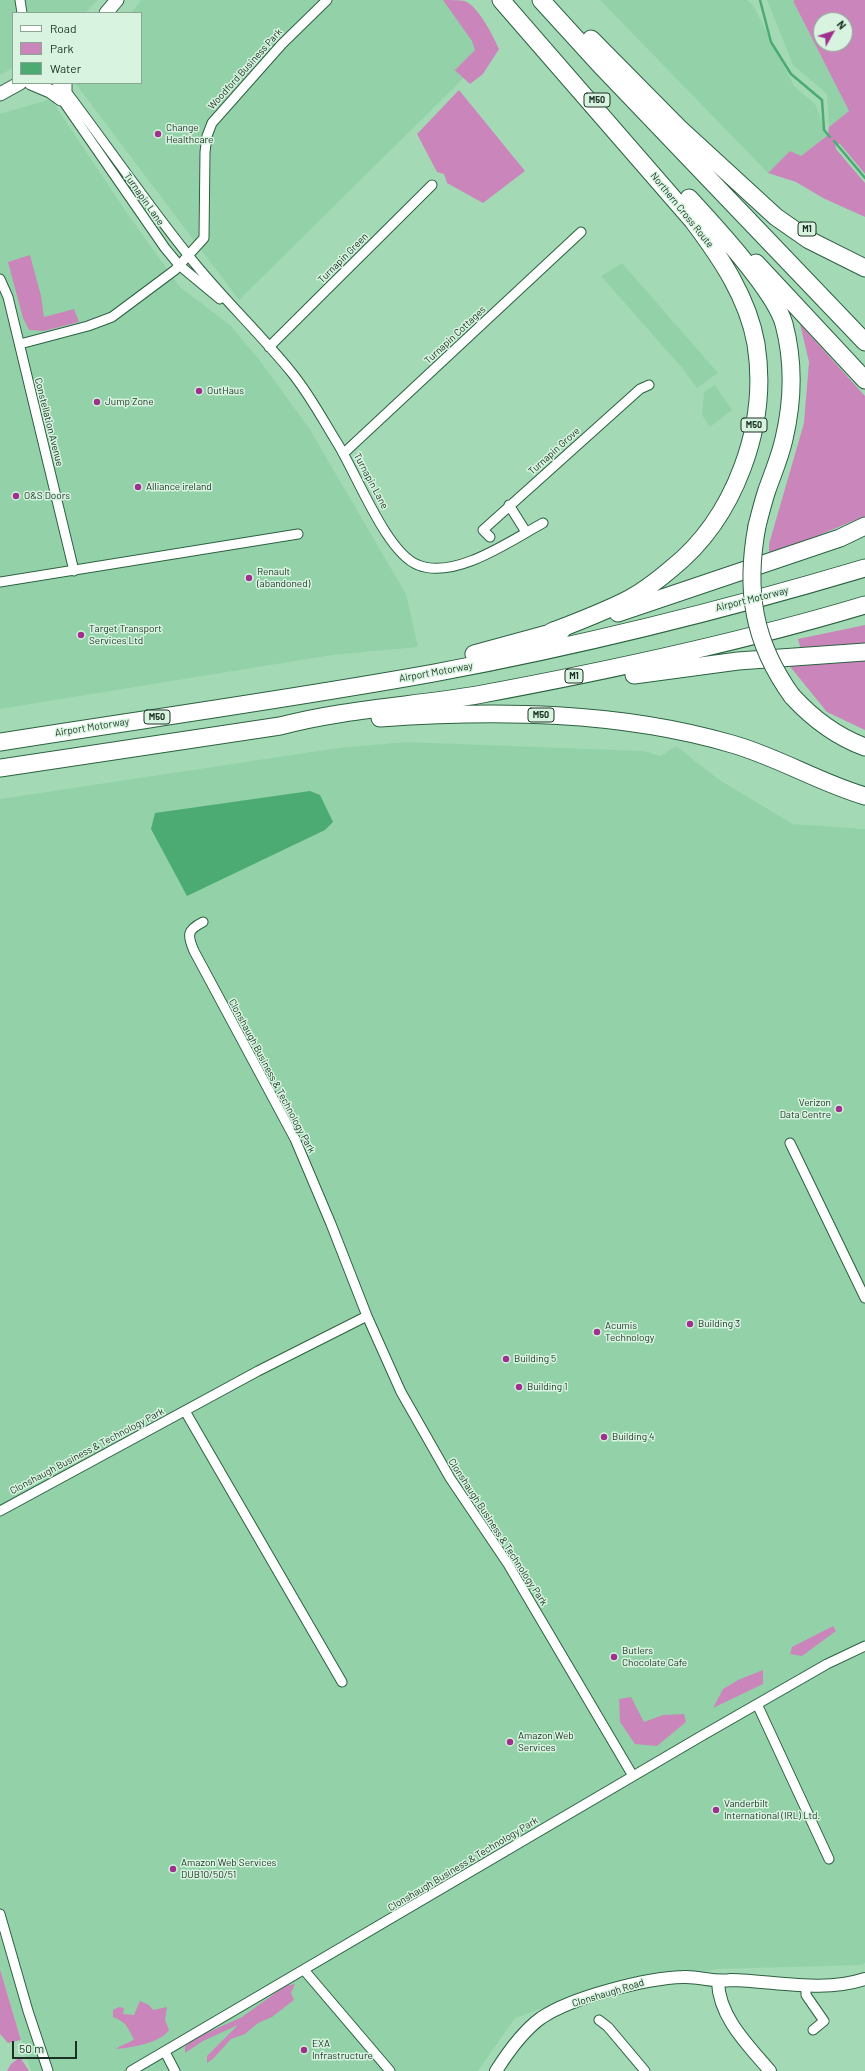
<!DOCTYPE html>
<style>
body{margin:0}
#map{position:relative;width:865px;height:2071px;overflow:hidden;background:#a3dab5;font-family:Barlow,sans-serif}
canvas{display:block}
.legend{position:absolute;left:12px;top:12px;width:130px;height:72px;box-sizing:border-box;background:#d8f4e0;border:1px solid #8ca694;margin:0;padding:5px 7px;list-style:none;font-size:12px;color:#1b3123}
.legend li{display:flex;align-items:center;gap:8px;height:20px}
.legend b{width:20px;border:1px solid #8ca694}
.north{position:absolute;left:813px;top:12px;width:40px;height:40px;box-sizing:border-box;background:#d8f4e0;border:1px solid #8ca694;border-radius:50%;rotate:51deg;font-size:11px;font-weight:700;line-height:16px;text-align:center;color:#1b3123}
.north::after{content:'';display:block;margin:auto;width:14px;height:18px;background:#a0308e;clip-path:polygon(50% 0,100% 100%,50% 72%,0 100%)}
.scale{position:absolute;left:12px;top:2041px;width:65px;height:18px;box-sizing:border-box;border:2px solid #1b3123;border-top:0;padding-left:5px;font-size:12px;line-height:14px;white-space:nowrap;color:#1b3123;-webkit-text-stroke:3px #d8f4e0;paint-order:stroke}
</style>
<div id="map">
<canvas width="865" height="2071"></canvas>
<ul class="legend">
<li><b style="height:5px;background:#fff"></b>Road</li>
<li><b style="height:11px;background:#ca86bb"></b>Park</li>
<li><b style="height:11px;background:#4cab73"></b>Water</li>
</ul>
<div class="north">N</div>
<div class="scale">50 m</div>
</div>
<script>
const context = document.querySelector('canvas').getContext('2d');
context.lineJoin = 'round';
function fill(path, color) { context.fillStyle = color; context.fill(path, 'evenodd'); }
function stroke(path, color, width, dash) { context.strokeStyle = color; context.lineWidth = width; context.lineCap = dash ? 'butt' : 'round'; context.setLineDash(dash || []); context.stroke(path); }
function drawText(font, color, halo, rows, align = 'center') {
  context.font = font + ' Barlow,sans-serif'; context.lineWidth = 3; context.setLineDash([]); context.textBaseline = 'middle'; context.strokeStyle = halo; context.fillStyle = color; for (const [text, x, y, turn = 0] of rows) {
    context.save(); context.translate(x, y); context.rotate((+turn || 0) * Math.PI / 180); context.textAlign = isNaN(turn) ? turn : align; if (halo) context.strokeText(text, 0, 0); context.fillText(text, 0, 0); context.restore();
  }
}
fill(new Path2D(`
 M0,0H98L85,13H13V68L0,75Z
 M141,0H446L491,51L239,300L75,83H141V13H131Z
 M600,0H747L753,5L794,86L815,104L828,135L801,156L790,151L768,173Z
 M767,0H795L793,1L849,111L829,127L827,94L793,65Z
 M51,99L129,216L180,287L230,325L258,358L309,428L406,594L418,647L332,655L0,709V114Z
 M622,263L718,373L697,388L681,367L601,276Z
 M715,385L732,410L710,427L702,415L704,392Z
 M406,742L644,751L660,756L676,746L718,779L793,824L865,829V1963L862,1965L720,1969L601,1987L515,2018L478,2071H31L0,1968V799L338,748Z`), '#93d2a8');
fill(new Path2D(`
 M443,0C449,0 459,0 465,1C479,7 493,36 499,49L483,74L470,84L448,64L455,70L475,50L472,41Z
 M795,0H865V174L840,144L835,143L836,149L865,183V217L823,198L796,182L768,173L790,151L801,156L828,135L829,127L849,111L793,1ZM821,20H845V44H821Z
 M459,90L525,171L483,203L447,183L444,174L437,172L417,134Z
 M30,255L41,296L44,317L74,309L79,322L44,331L29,330L23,318L8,262Z
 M800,324L865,396V516L769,556V544L804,423L809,362Z
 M865,625V644L801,650L798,639Z
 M865,660V730L827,712L788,664Z
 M833,1626L836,1631L802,1656L790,1654L792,1647Z
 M763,1670V1684L713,1708L723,1689L738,1680Z
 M631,1697L644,1722L663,1715L684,1714L686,1722L657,1746L635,1744L620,1722L619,1699Z
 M0,1969L21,2040L8,2043L0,2034Z
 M295,1984L291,1993L294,2000L272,2017L258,2023L245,2034L231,2039L213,2059L207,2063V2056L238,2025L203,2041L185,2053V2047L193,2039L242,2017L285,1986Z
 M140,2001L149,2005L153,2010L167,2007L165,2020L169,2030C161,2043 130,2048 116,2049C122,2044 128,2044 134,2039C126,2026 128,2023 113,2017V2010L119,2007L124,2008L123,2014L134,2015Z
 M20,2057L29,2071H7L11,2064Z`), '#ca86bb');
fill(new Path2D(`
 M310,791L320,795L333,822L325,830L187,896L151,829L155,813Z`), '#4cab73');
stroke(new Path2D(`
 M760,0L771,42L791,74L822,100L824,130L830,137
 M834,141L865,178`), '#4cab73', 2.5);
const minor = new Path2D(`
 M20,0L22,13
 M57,83L65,90C106,144 145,201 188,255C220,296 259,332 292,373C309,394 322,418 336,441C355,470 386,553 418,565C455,580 510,541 543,523
 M59,95L165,248L179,265L220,299
 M0,279L8,297L74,571
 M20,344L88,326L112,317L175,270L204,238L205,152L207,136L212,123L282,44L327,0
 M269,347L432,185
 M344,453L581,232
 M509,505L526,532
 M490,537L483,530L640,389L649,385
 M0,582L298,534
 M203,922C187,930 187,935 194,951L295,1139L331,1224L367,1316L401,1392L450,1478L508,1564L633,1776
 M790,1143L865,1298
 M185,1411L342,1682
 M0,1511L258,1371L367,1316
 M757,1704L829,1859
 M0,1914L28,2011L48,2071
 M304,1970L390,2071
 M806,1985V1995L824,2021L813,2030
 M599,2020L608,2027L645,2071
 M165,2052L175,2071
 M131,2071L698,1738L827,1664L865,1646`);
const tertiary = new Path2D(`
 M718,1982C719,2017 748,2045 770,2071
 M496,2071C508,2052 523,2031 541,2018C572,1997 647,1978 683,1977C701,1976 713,1983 731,1980C775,1981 823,1993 865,1979`);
const secondary = new Path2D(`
 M106,13L117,0
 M31,83L50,91L61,99
 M65,83V90
 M0,94L20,83`);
const motorway = new Path2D(`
 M501,0L693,221C721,258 748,298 756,344C769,425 735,518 671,569C658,580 644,591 629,599C604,612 577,622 551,632
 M541,0L603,68L865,342
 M591,39L679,128L776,217L809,240L865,268
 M689,198C714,225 775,291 784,324C794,362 793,401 784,439C780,457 773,473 767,490C763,502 760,514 757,526
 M756,263L865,380
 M618,613L840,538L865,526
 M474,654L562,630
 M634,675L738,661L865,652
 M792,696C813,719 835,736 865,747
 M380,718C497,710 619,711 732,744C778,757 820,783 865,796
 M0,742C145,719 290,699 434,673C579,646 724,610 865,568
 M0,768L280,726C344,709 411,706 477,695C607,671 738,643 865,605`);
stroke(minor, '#2c6141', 11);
stroke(tertiary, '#2c6141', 14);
stroke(secondary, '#2c6141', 15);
stroke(motorway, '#2c6141', 19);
stroke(minor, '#fff', 9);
stroke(tertiary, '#fff', 12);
stroke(secondary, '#fff', 13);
stroke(motorway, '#fff', 17);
const motorwayBridge = new Path2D(`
 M757,526C745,590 753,642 792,696`);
stroke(motorwayBridge, '#2c6141', 19, []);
stroke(motorwayBridge, '#fff', 17);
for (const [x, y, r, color] of [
 [158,134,4,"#a0308e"],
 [199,391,4,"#a0308e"],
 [97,402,4,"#a0308e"],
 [138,487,4,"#a0308e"],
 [16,496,4,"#a0308e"],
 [249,578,4,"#a0308e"],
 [81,635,4,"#a0308e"],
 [839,1109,4,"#a0308e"],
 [690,1324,4,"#a0308e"],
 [597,1332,4,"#a0308e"],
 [506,1359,4,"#a0308e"],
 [519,1387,4,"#a0308e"],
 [604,1437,4,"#a0308e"],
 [614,1657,4,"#a0308e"],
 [510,1742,4,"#a0308e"],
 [716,1810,4,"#a0308e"],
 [173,1869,4,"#a0308e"],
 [304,2050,4,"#a0308e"]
]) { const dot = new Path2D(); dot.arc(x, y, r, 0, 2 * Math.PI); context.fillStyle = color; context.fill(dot); stroke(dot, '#d8f4e0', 1.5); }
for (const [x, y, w] of [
 [597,100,26],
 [807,229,18],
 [754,425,26],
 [574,676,18],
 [541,715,26],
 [157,717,26]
]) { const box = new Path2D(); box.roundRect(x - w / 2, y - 7, w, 14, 3); context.fillStyle = '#d8f4e0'; context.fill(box); stroke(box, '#1b3123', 1); }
drawText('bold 9px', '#1b3123', null, [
 ["M50",597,100],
 ["M1",807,229],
 ["M50",754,425],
 ["M1",574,676],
 ["M50",541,715],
 ["M50",157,717]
]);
drawText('10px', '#1b3123', '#d8f4e0', [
 ["Woodford Business Park",245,69,-48],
 ["Turnapin Lane",144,199,55],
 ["Northern Cross Route",682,210,51],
 ["Turnapin Green",343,258,-45],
 ["Turnapin Cottages",455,335,-43],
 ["Constellation Avenue",49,422,76],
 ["Turnapin Grove",554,451,-42],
 ["Turnapin Lane",371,481,62],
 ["Airport Motorway",752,599,-14],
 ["Airport Motorway",436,672,-10],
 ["Airport Motorway",92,727,-9],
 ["Clonshaugh Business & Technology Park",272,1076,62],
 ["Clonshaugh Business & Technology Park",87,1451,-28],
 ["Clonshaugh Business & Technology Park",498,1532,57],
 ["Clonshaugh Business & Technology Park",463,1864,-31],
 ["Clonshaugh Road",608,1993,-17]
]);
drawText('10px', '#1b3123', '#d8f4e0', [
 ["Change",166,128],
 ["Healthcare",166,140],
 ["OutHaus",207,391],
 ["Jump Zone",105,402],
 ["Alliance ireland",146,487],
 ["O&S Doors",24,496],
 ["Renault",257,572],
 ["(abandoned)",257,584],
 ["Target Transport",89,629],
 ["Services Ltd",89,641],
 ["Verizon",831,1103,"right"],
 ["Data Centre",831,1115,"right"],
 ["Building 3",698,1324],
 ["Acumis",605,1326],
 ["Technology",605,1338],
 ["Building 5",514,1359],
 ["Building 1",527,1387],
 ["Building 4",612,1437],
 ["Butlers",622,1651],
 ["Chocolate Cafe",622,1663],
 ["Amazon Web",518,1736],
 ["Services",518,1748],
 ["Vanderbilt",724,1804],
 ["International (IRL) Ltd.",724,1816],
 ["Amazon Web Services",181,1863],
 ["DUB10/50/51",181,1875],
 ["EXA",312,2044],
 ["Infrastructure",312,2056]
], 'left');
</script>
